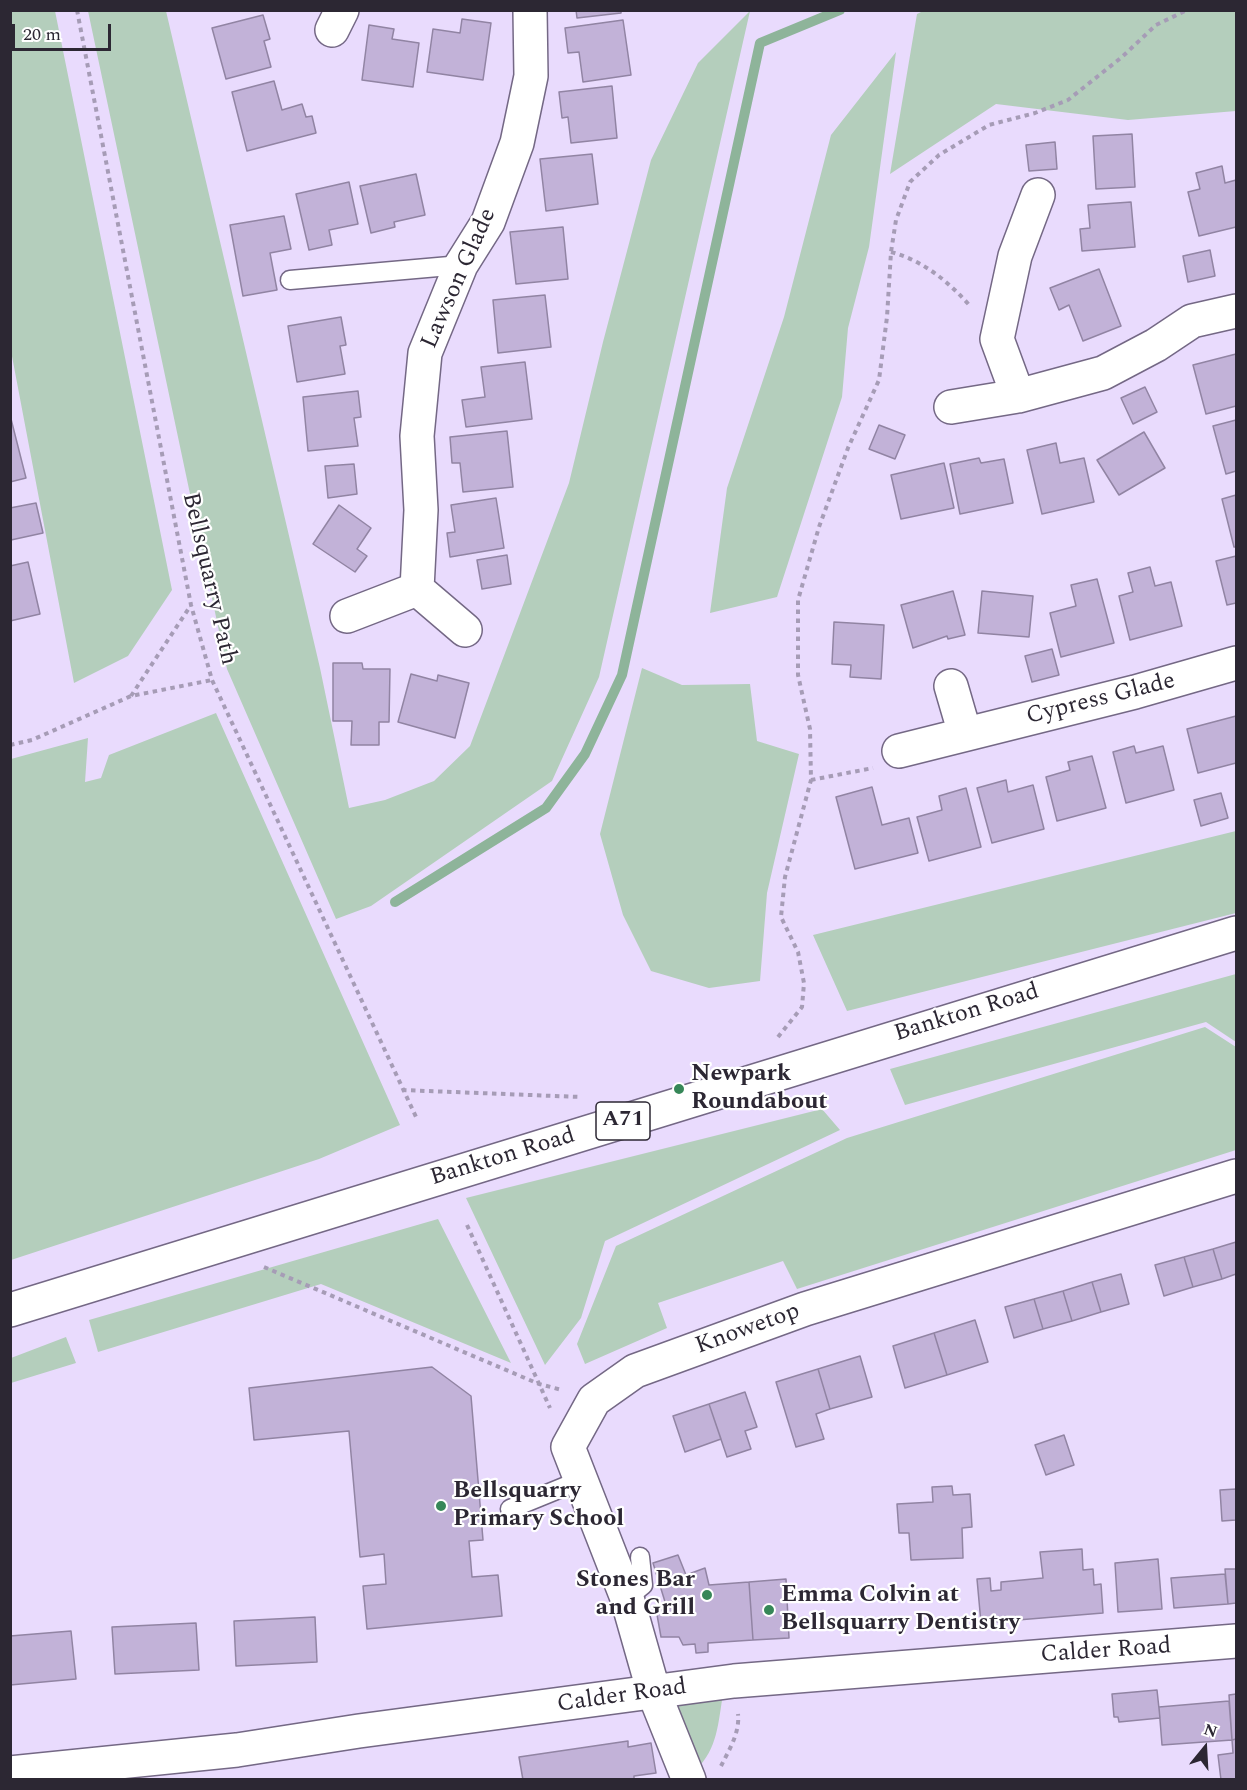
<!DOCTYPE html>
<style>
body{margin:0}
#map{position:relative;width:1247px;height:1790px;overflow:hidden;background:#e9dbfd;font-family:Spectral,serif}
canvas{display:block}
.frame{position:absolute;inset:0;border:12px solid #2c2733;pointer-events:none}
.north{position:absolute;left:1175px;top:1718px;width:60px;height:60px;-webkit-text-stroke:4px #fff;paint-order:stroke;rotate:18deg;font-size:16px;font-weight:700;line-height:24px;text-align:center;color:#2c2733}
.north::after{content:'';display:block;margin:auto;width:21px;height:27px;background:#2c2733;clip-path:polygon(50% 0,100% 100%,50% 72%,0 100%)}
.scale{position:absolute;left:12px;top:24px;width:99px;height:27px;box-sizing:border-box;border:3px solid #2c2733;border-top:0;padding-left:8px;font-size:18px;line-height:21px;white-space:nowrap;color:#2c2733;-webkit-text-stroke:4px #fff;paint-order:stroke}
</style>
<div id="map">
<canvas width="1247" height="1790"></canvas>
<div class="frame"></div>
<div class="north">N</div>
<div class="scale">20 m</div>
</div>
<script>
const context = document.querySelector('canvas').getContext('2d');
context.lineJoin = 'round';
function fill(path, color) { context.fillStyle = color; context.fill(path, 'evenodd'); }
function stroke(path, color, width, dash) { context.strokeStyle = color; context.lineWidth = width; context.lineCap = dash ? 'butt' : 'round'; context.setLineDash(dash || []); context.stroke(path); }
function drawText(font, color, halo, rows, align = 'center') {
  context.font = font + ' Spectral,serif'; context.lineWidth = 4.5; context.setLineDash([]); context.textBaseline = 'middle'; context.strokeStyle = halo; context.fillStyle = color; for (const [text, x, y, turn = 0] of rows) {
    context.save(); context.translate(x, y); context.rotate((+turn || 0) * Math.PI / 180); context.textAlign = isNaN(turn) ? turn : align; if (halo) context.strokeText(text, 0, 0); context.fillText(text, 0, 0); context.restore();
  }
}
fill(new Path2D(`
 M925,10L1236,11V111L1128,120L996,104L890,174L917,14Z
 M10,11H55L172,590L128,656L74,683L11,351Z
 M88,11H166L320,668L349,808L385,800L434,781L470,746L569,483L603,342L651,160L698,63L750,11L599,677L552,781L371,906L336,919L227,669Z
 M896,52L869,247L848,328L842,397L777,597L710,613L727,488L784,317L831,135Z
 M642,668L682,685L750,684L757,741L799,754L767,893L760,981L709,988L651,971L623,915L600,834Z
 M216,713L400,1125L319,1159L11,1260V759L88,738L85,782L101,778L109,755Z
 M1236,831V913L847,1011L813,935Z
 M1236,974V1042L1206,1022L905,1105L890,1069Z
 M1205,1027L1236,1047V1150L797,1289L783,1261L658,1303L667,1328L585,1364L577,1344L616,1246L847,1138Z
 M822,1109L840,1130L605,1241L581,1318L545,1365L466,1198Z
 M438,1219L511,1363L321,1284L98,1352L89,1320Z
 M66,1337L76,1363L11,1383V1358Z
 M723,1694C718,1723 718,1748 696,1770L672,1702Z`), '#b4cebc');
stroke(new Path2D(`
 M395,902L546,808L585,754L622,675L760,43L840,10`), '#8eb49a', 10);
const building = new Path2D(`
 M576,10H621V13L577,18Z
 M263,15L270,39L264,41L271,67L226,79L212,28Z
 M462,19L491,23L483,80L427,72L433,29L460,33Z
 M623,20L631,75L583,82L579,52L568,53L565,28Z
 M369,25L394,29L392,39L419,43L413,87L362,80Z
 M274,81L282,110L302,104L306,117L312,116L316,133L247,151L232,92Z
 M612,86L617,138L571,143L568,117L562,118L559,92Z
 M1132,134L1135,187L1096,189L1093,136Z
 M1055,142L1057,169L1029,171L1026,145Z
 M592,154L598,204L546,211L540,159Z
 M1222,166L1225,183L1236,180V227L1199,236L1188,192L1200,189L1196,173Z
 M416,174L425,215L394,222L395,227L371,233L360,186Z
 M349,182L358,224L329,230L332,245L309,250L296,194Z
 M1131,202L1135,247L1082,251L1080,229L1090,228L1088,205Z
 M284,216L291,249L270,253L277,290L243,296L230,225Z
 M563,227L568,279L516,284L510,232Z
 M1210,250L1215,276L1188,282L1183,256Z
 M1099,269L1121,326L1083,341L1069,305L1059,310L1050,288Z
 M545,295L551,347L498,353L493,300Z
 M341,317L346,345L340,346L345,374L297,382L288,326Z
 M1236,354V406L1206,414L1193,365Z
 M525,362L532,419L466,427L462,400L485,397L481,367Z
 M1145,387L1157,412L1133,424L1121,398Z
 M358,391L361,417L354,418L358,446L308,451L303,397Z
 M10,415L26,478L10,482Z
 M1236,420V471L1226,474L1213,426Z
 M879,425L905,435L895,459L869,449Z
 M507,431L513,487L463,492L460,463H452L450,437Z
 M1144,432L1165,468L1119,495L1097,460Z
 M1056,443L1060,463L1084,458L1094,502L1042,514L1027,450Z
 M979,458L981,463L1004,459L1013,503L960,514L950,464Z
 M944,463L954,508L901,519L891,475Z
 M354,464L357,494L328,498L325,466Z
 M1236,495V547H1234L1222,499Z
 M496,498L504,548L450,557L447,533L455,532L451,505Z
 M36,503L43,533L11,540L10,508Z
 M339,505L371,528L357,549L367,556L355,572L313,544Z
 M507,555L511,584L482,589L477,560Z
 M1236,556V603L1227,605L1216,561Z
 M28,562L40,614L10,621V566Z
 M1150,567L1155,586L1171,582L1182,626L1130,640L1119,596L1133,592L1128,573Z
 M1097,579L1114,643L1061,657L1050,613L1076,606L1071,585Z
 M953,591L965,635L948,639L947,636L913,648L901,605Z
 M982,591L1033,596L1029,637L978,633Z
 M834,622L884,625L881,679L850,677L851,665L832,664Z
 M1052,649L1059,675L1032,682L1025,656Z
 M333,663H362L363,669H390L389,722H379V745H351L352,721H333Z
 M411,674L437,681L438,675L469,683L455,738L398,722Z
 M1236,716V763L1198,773L1187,729Z
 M1134,746L1136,753L1163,746L1174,790L1126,803L1113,752Z
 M1092,756L1106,808L1057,821L1046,777L1070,770L1068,762Z
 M1006,780L1008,792L1033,785L1044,829L992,843L977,788Z
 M872,787L882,825L909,818L918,853L855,869L836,797Z
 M966,788L981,847L929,861L917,817L942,810L939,796Z
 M1221,793L1228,818L1201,826L1194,800Z
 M1236,1242V1274L1222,1279L1213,1249Z
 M1213,1249L1222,1279L1193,1287L1184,1257Z
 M1184,1257L1193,1287L1164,1296L1155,1265Z
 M1121,1274L1129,1304L1101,1312L1092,1282Z
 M1092,1282L1101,1312L1072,1321L1063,1291Z
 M1063,1291L1072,1321L1043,1329L1034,1299Z
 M1034,1299L1043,1329L1014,1338L1005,1307Z
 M975,1320L988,1362L947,1375L934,1333Z
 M934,1333L947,1375L905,1388L893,1346Z
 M860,1356L872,1397L830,1409L818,1369Z
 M432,1367L471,1396L483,1540L469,1541L472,1577L498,1575L502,1616L367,1629L363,1586L386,1584L384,1554L360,1557L349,1431L254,1440L249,1388Z
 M818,1369L830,1409L816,1414L824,1439L796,1447L776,1382Z
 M745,1392L757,1427L745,1431L751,1449L727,1457L709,1404Z
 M709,1404L721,1439L685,1452L673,1416Z
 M1064,1435L1074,1465L1046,1475L1035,1445Z
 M952,1486L953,1495L970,1494L972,1527L962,1528L963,1558L911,1560L909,1533H899L897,1504L933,1502L932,1487Z
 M1236,1489V1520L1222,1521L1220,1490Z
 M1082,1549L1083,1570L1093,1569L1094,1585L1101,1584L1103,1613L981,1623L977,1579L990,1578L991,1591L1001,1590V1582L1043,1578L1040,1552Z
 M678,1555L686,1575L705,1568L709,1585L749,1582L753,1640L708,1643V1652L696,1653L695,1644L683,1645L679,1637H661L656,1609L666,1605L653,1563Z
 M1158,1559L1162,1609L1118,1612L1115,1563Z
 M1225,1569H1236V1603L1228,1604Z
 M1225,1574L1228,1604L1174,1608L1171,1578Z
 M786,1579L789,1638L753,1640L749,1582Z
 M315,1617L317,1662L236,1666L234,1621Z
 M196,1623L199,1670L115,1674L112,1627Z
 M71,1631L76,1679L10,1685V1636Z
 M1157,1690L1160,1718L1119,1722L1118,1717H1114L1112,1694Z
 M1236,1694V1739L1232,1740L1229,1695Z
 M1229,1701L1232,1740L1162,1745L1159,1707Z
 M1236,1739V1780H1221L1218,1755L1233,1753L1232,1740Z
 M628,1741V1747L651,1743L656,1773L634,1776V1780H523L519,1757Z`);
fill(building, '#c2b2d8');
stroke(building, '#9184a3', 1.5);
const service = new Path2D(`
 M290,280L461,265
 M510,1509L581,1480
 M627,1598L643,1585L640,1557`);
const minor = new Path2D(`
 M332,30L342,10
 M1018,396L997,339L1015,256L1038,195
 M951,407L1018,396L1103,373L1156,345L1192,321L1236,311
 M347,616L417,589
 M465,630L417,589L421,510L417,436L425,353L461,265L488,222L517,143L531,76L530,10
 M951,686L965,734
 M899,751L1135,692L1236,663
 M10,1773L237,1750L359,1731L734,1681L1236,1641
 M689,1780L654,1693L627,1598L568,1447L594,1400L635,1371L805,1309L1236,1176`);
const primary = new Path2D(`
 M10,1310L1236,933`);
stroke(service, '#746885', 21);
stroke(minor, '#746885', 36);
stroke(primary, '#746885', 36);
stroke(new Path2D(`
 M77,10L191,605L212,680L417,1119
 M1236,10V11
 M891,252C924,261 949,282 971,307
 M131,696L191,605
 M10,745L32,740L131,696L212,680
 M811,780L873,768
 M778,1037L802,1007L804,983L798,952L781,917L785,877L811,780L810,729L798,675V600L819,527L848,448L879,380L887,317L891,252L896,220L910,182L939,155L989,125L1035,113L1068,100L1122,57L1156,25L1187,10
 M402,1090L581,1097
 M467,1225L550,1408
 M264,1267L539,1384L562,1390
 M721,1766C729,1750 740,1733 738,1714`), '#a69cb6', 4, [4.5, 4.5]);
stroke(service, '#fff', 18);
stroke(minor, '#fff', 33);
stroke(primary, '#fff', 33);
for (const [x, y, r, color] of [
 [679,1089,6,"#368758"],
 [441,1506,6,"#368758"],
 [707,1595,6,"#368758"],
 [769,1610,6,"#368758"]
]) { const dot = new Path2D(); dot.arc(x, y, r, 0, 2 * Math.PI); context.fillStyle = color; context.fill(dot); stroke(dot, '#fff', 2); }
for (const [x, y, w] of [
 [623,1121,54]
]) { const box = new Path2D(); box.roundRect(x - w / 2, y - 19, w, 38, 4.5); context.fillStyle = '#fff'; context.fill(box); stroke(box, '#2c2733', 1.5); }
drawText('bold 22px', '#2c2733', null, [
 ["A71",623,1121]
]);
drawText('24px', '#2c2733', '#fff', [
 ["Lawson Glade",460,279,-66],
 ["Bellsquarry Path",208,579,77],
 ["Cypress Glade",1101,700,-14],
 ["Bankton Road",967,1014,-17],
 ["Bankton Road",503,1158,-17],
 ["Knowetop",748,1330,-20],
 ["Calder Road",1106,1652,-4],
 ["Calder Road",622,1697,-8]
]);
drawText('bold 24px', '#2c2733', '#fff', [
 ["Newpark",691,1075],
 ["Roundabout",691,1103],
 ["Bellsquarry",453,1492],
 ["Primary School",453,1520],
 ["Stones Bar",695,1581,"right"],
 ["and Grill",695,1609,"right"],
 ["Emma Colvin at",781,1596],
 ["Bellsquarry Dentistry",781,1624]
], 'left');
</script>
